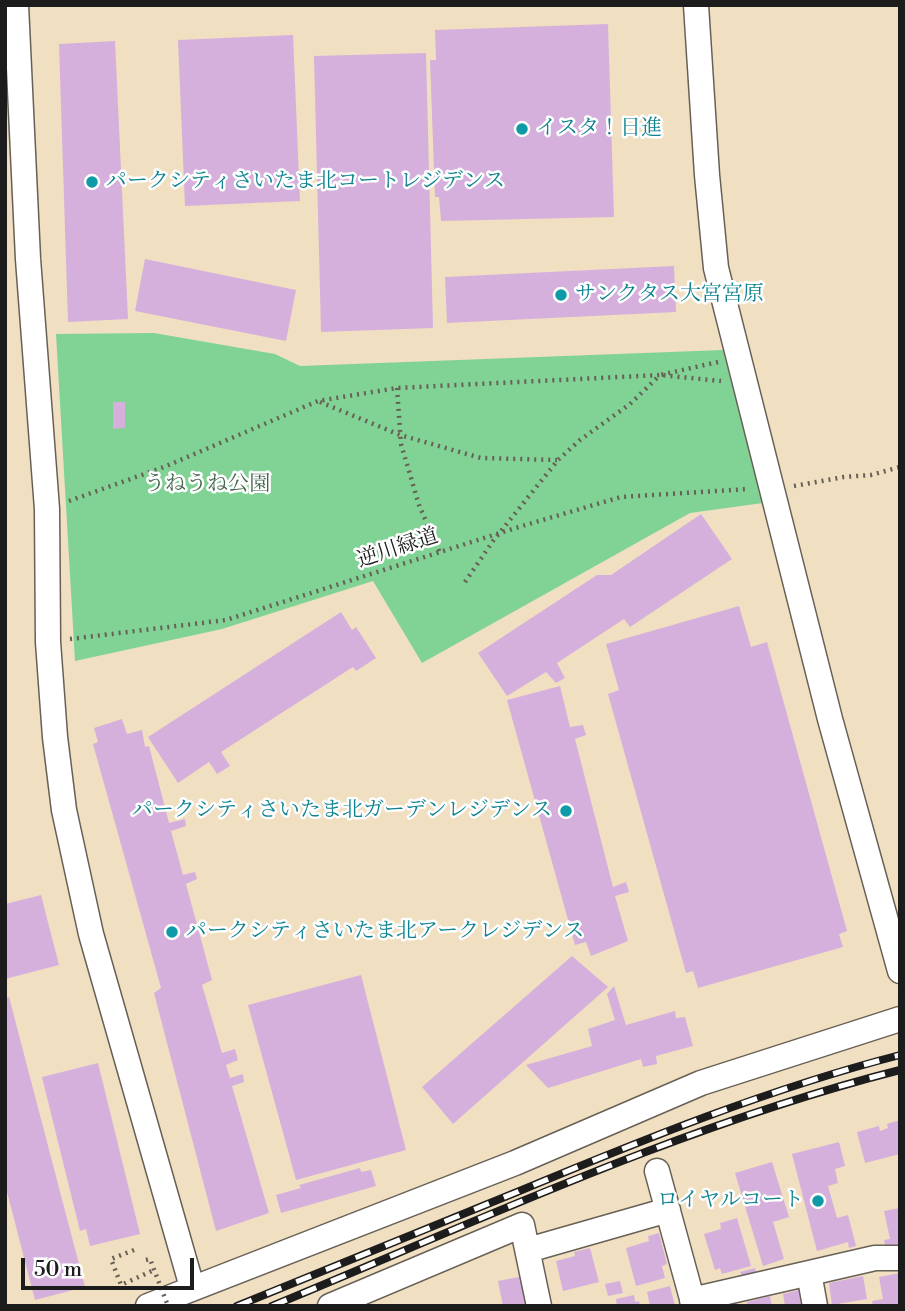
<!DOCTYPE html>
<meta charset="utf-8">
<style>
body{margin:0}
#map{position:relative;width:905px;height:1311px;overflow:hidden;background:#f1dfc1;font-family:"Libre Bodoni",serif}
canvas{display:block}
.frame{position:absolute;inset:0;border:7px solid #1c1c1c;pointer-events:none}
.scale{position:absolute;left:21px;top:1258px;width:173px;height:32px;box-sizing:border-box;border:4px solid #1c1c1c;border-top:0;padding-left:9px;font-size:21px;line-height:24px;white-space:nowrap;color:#1c1c1c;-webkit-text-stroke:5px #fff;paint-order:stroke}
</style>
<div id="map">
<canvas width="905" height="1311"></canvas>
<div class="frame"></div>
<div class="scale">50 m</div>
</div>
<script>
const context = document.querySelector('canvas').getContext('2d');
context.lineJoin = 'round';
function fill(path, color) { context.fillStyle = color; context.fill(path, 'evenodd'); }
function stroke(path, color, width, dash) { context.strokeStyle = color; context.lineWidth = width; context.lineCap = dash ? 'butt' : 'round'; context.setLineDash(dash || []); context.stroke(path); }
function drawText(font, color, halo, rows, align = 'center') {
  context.font = font + ' "Libre Bodoni","Noto Serif JP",serif'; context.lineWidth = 5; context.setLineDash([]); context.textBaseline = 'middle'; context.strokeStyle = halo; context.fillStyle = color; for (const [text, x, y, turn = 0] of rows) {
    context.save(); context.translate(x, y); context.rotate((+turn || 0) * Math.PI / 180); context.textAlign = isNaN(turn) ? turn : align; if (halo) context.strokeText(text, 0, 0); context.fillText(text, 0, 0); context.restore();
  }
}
fill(new Path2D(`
 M154,333L275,354L300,366L723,350L763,503L690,513L422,663L373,581L222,629L75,661L56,334Z`), '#81d395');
fill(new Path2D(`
 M608,24L614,217L441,221L439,197H435L430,60H436L435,30Z
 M293,35L300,201L185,206L178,40Z
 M115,41L128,319L68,322L59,44Z
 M426,53L433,328L321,332L314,56Z
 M145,259L296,290L286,341L135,311Z
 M674,266L676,312L447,323L445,277Z
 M113,402H125V428L113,429Z
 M701,514L732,559L630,627L624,619L557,663L565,678L556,683L546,672L507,696L478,653L597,575H611Z
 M739,606L751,647L767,642L847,931L839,934L843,947L698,988L693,971L686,973L608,694L619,690L606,644Z
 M341,612L352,630L356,627L376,658L356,671L353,667L221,752L230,766L217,774L209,762L178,783L148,737Z
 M560,686L570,727L583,725L586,735L575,739L613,887L626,882L629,892L615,896L628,941L591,956L586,942L575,945L507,700Z
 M122,719L127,734L142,730L145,747L149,746L169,823L185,819L186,826L171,831L183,875L195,872L197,879L186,884L212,980L202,985L222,1053L235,1049L238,1060L226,1065L230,1078L243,1074L244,1082L232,1086L269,1213L216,1231L154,993L161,988L93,744L98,742L94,728Z
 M41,895L59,965L5,979V904Z
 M572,956L608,987L453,1124L422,1087Z
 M361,975L406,1150L296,1180L248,1005Z
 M614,986L626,1025L675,1011L676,1018L685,1017L693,1046L656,1056L657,1064L643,1067L641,1059L548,1088L526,1065L592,1046L588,1029L615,1020L607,994Z
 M9,997L85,1287L35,1300L5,1184V999Z
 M98,1063L140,1234L90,1246L86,1229L80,1231L42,1077Z
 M900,1120V1154L865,1163L857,1132L879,1126L880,1131L888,1128L887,1124Z
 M839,1142L845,1166L835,1169L838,1183L828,1186L837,1218L848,1215L856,1246L849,1248L848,1242L817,1251L792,1154Z
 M772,1162L789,1217L773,1222L784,1259L763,1266L735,1173Z
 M360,1168L361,1172L371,1170L376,1186L281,1213L276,1195L301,1188L299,1185Z
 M900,1208V1248L886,1251L884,1240L890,1239L884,1211Z
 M737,1218L751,1266L722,1274L720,1268L715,1270L704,1234L721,1229L720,1223Z
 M659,1233L667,1264L662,1266L665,1278L636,1286L626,1248L649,1241L648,1236Z
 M590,1248L599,1282L563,1291L556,1261L575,1256L574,1252Z
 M755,1268L756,1272L742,1276L740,1272Z
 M900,1273V1306H873L872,1301L883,1299L879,1277Z
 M524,1276L530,1306H503L498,1281Z
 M863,1276L867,1299L832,1305L829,1283Z
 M620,1281L623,1293L608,1296L605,1284Z
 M670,1286L675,1306H650L647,1292Z
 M803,1289L806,1306H785L783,1294Z
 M634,1295L635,1302L639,1301L640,1306H617L616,1299Z
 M770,1296L772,1306H748L747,1302Z`), '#d6b0dc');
const minor = new Path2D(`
 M16,5L28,259L47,509L48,642L55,737L64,810L91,934L192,1287
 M696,5L707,175L716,268L830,719L900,971
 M657,1171L694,1306
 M528,1250L668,1210
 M809,1273L815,1306
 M692,1300L875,1258H900
 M148,1306L515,1163L701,1083L900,1019
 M330,1306L522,1225L539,1306`);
stroke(minor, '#676056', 27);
stroke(new Path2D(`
 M718,362L660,375L721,381
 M397,388L401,444L419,505L440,553
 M320,402L400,435L481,458L557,460
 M794,486L844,477L871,475L900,467
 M69,501L164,467L318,401L397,388L660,375
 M465,582L493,541L558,460L580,440L630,404L659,376
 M70,639L226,620L522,526L621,497L748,489
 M134,1250L111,1259L121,1285L154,1270`), '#676056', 4.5, [2, 5]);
stroke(minor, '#fff', 24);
const rail = new Path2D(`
 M237,1306C330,1268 424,1230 517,1192C642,1140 768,1089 900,1055
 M272,1306C478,1221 683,1125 900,1070`);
stroke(rail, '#1c1c1c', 8);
stroke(rail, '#fff', 5, [16]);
stroke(new Path2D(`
 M146,1260L150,1259L168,1306`), '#676056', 4.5, [2, 5]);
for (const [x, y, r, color] of [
 [522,129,7,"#0f9aa8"],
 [92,182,7,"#0f9aa8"],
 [561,295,7,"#0f9aa8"],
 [566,811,7,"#0f9aa8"],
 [172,932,7,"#0f9aa8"],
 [818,1201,7,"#0f9aa8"]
]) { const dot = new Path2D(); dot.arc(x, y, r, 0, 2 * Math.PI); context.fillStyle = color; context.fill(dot); stroke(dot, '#fff', 2.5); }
drawText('21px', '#0d838f', '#fff', [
 ["イスタ！日進",536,129],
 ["パークシティさいたま北コートレジデンス",106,182],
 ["サンクタス大宮宮原",575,295],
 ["パークシティさいたま北ガーデンレジデンス",552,811,"right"],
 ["パークシティさいたま北アークレジデンス",186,932],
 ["ロイヤルコート",804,1201,"right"]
], 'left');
drawText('21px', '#44654c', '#fff', [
 ["うねうね公園",207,485]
]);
drawText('21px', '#1c1c1c', '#fff', [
 ["逆川緑道",398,549,-18]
]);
</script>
